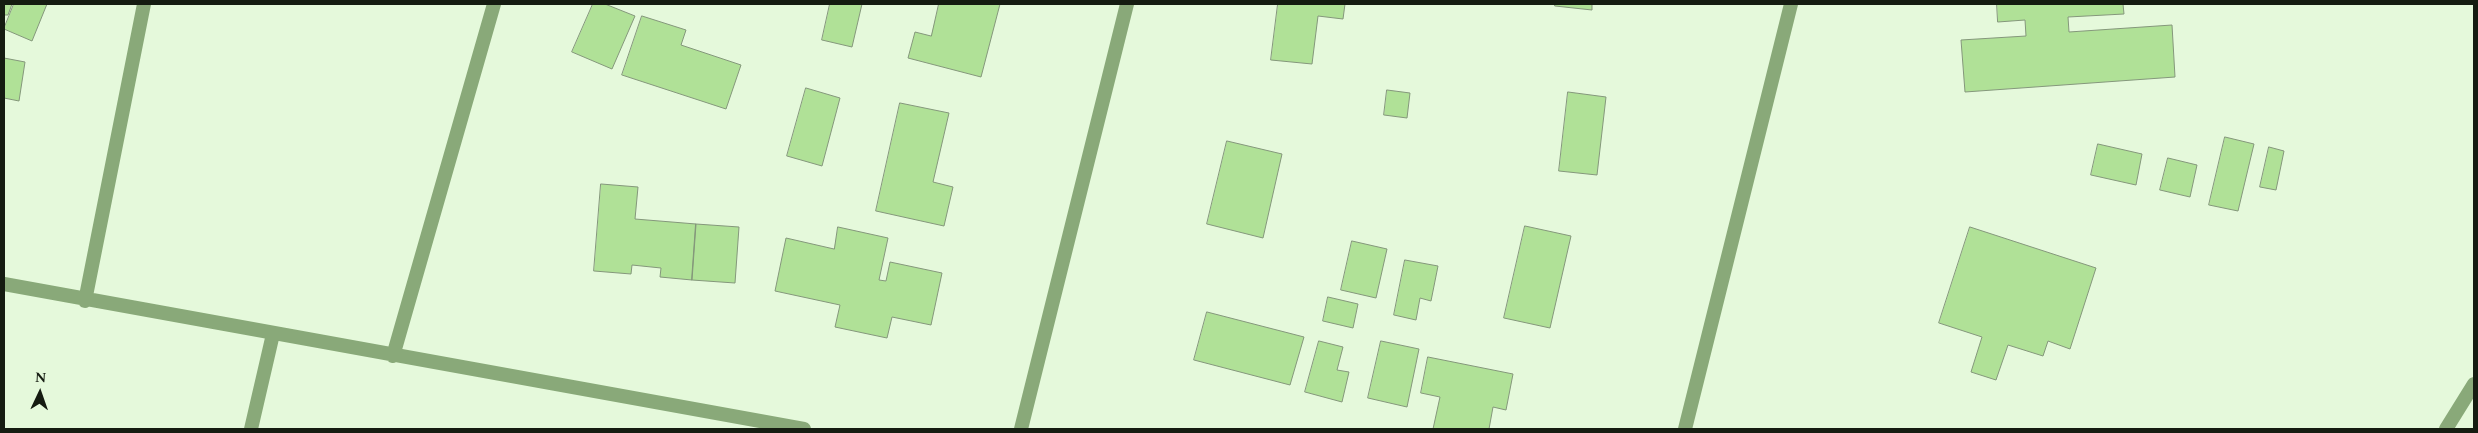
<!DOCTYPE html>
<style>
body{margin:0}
#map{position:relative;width:2478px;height:433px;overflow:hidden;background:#e5f9db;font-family:Spectral,serif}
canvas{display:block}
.frame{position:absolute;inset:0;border:5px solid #151c11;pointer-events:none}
.north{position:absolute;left:15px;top:368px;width:50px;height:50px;-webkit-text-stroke:4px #e5f9db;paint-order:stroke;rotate:3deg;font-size:14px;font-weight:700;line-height:20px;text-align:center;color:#151c11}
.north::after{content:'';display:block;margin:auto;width:18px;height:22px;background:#151c11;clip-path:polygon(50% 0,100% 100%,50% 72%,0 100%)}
</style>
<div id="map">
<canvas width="2478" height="433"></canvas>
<div class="frame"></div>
<div class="north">N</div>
</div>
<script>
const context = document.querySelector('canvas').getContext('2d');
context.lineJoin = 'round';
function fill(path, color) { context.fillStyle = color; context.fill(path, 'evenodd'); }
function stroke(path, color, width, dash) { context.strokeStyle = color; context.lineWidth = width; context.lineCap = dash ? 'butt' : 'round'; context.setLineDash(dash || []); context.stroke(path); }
const building = new Path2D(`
 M4,4H12L8,15H4Z
 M14,4H47L32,41L4,29Z
 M593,4H605L635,16L612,69L572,52Z
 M830,4H862L852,47L822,40Z
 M939,4H1000L981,77L908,58L915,32L931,36Z
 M1278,4H1345L1343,19L1318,16L1312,64L1271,60Z
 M1555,4H1592V10L1555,6Z
 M1997,4H2123L2124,14L2068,17L2069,32L2172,25L2175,77L1965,92L1961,40L2026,36L2025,20L1998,22Z
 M642,16L686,30L681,45L741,65L726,109L622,75Z
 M4,58L25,62L19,101L4,98Z
 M806,88L840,98L822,166L787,156Z
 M1387,90L1410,93L1407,118L1384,115Z
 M1568,92L1606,97L1597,175L1559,171Z
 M900,103L949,113L933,182L953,187L944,226L876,211Z
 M2225,137L2254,144L2238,211L2209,205Z
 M1227,141L1282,154L1263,238L1207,224Z
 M2098,144L2142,154L2136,185L2091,175Z
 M2269,147L2284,151L2276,190L2260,187Z
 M2168,158L2197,165L2190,197L2160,190Z
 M601,184L638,187L635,219L696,224L692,280L660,277L661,268L632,265L631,274L594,271Z
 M696,224L739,227L735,283L692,280Z
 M1525,226L1571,236L1550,328L1504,318Z
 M838,227L888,238L879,280L886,281L890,262L942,273L931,325L892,317L887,338L835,327L840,305L775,291L786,238L834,249Z
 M1970,227L2096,268L2070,349L2048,341L2043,356L2008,345L1996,380L1971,372L1982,337L1939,323Z
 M1352,241L1387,249L1376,298L1341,290Z
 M1405,260L1438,266L1431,301L1420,298L1416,320L1394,315Z
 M1328,297L1358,304L1353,328L1323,321Z
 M1207,312L1304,337L1290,385L1194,360Z
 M1319,341L1343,347L1337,370L1349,372L1342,402L1305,392Z
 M1381,341L1419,349L1407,407L1368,398Z
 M1428,357L1513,374L1506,410L1493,407L1489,429H1433L1440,397L1421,393Z`);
fill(building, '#b0e197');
stroke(building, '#84977b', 1);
stroke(new Path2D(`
 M4,284L804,429
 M85,301L144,4
 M393,356L494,4
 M251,429L273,334
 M1021,429L1127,4
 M1685,429L1791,4
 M2446,429L2474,384`), '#89a979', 14);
</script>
